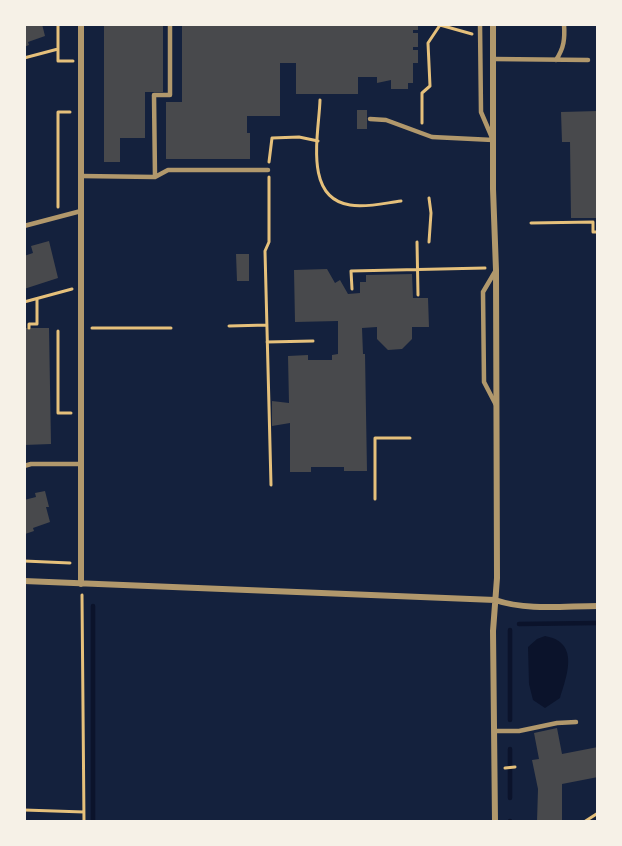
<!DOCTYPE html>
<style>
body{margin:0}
#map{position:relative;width:622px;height:846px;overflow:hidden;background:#14213d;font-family:"Source Sans 3",sans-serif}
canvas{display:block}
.frame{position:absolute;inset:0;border:26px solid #f6f1e7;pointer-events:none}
</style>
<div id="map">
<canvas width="622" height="846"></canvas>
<div class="frame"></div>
</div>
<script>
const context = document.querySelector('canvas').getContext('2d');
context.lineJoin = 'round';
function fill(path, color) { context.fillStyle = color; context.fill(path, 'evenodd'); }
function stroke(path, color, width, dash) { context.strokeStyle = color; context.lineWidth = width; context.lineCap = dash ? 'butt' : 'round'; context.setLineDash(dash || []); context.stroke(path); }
fill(new Path2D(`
 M545,636C579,642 568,673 560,698L545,708L533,700L529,684L528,647L537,639Z`), '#0b132b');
stroke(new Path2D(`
 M519,624L598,623
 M510,630V720
 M510,798V749
 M510,821V822
 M93,822V606`), '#0b132b', 4.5);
fill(new Path2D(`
 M24,24H42L45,36L28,42L29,45L24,47Z
 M104,24H163V92H145V138H120V162H104Z
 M182,24H418V30H413V33H418V47H413V50H418V63H413V83H408V89H391V80L377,83V77H358V94H296V63H280V116H247V133H250V159H166V102H182Z
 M357,110H367V129H357Z
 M598,111V218H571L570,142H562L561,112Z
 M49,241L58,278L24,289V256L33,253L31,246Z
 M236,254H249V281H237Z
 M327,269L335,283L340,280L348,294L360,293V282H366V275L412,274L413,298H428L429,327H412V339L402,349L388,350L377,339V327L362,328L363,354H365L367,471H344V467H311V472H290V423L272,426V401L289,403L288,356L308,355V360H332V355L338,354V321L295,322L294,270Z
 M24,328H49L51,444L24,445Z
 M45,491L49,507H46L50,522L33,528L34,531L25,534L24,500L36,497L35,493Z
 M557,728L562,754L598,747V777L562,784V822H537L538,789L532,760L539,759L534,733Z`), '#48494c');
stroke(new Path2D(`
 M58,24V61H73
 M24,58L58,49
 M320,100C319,133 303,198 350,205C366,208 385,203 401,201
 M422,123V93L430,86L428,43L440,25L472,34
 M269,162L272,138L299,137L318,141
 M269,177V242L265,251L271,485
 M429,198L431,213L429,242
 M58,207V112H70
 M531,223L593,222V232H598
 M417,242L418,295
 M352,289L351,271L485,268
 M24,302L72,289
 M229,326L267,325
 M29,328V324H37V299
 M92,328H171
 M58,331V413H71
 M267,342L313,341
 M375,499V438H410
 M24,561L70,563
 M82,595L84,822
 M505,768L515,767
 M24,810L84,812
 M584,822L598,813`), '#e5c07b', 3);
stroke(new Path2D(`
 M494,59L588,60
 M556,60C564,48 565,39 564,24
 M370,119L386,120L432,137L493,140L481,112L480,24
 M81,176L155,177L168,170H268
 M155,177L154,95H170V24
 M24,226L81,211
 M496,270L483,292L484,382L496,405
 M24,466L31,464H81
 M494,731H519L557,723L576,722`), '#b1986c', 4.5);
stroke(new Path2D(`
 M81,24V584
 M493,24V189L496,270L497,578L493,631L495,822
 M24,581L495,600C528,611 564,606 598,606`), '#b1986c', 6);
</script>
